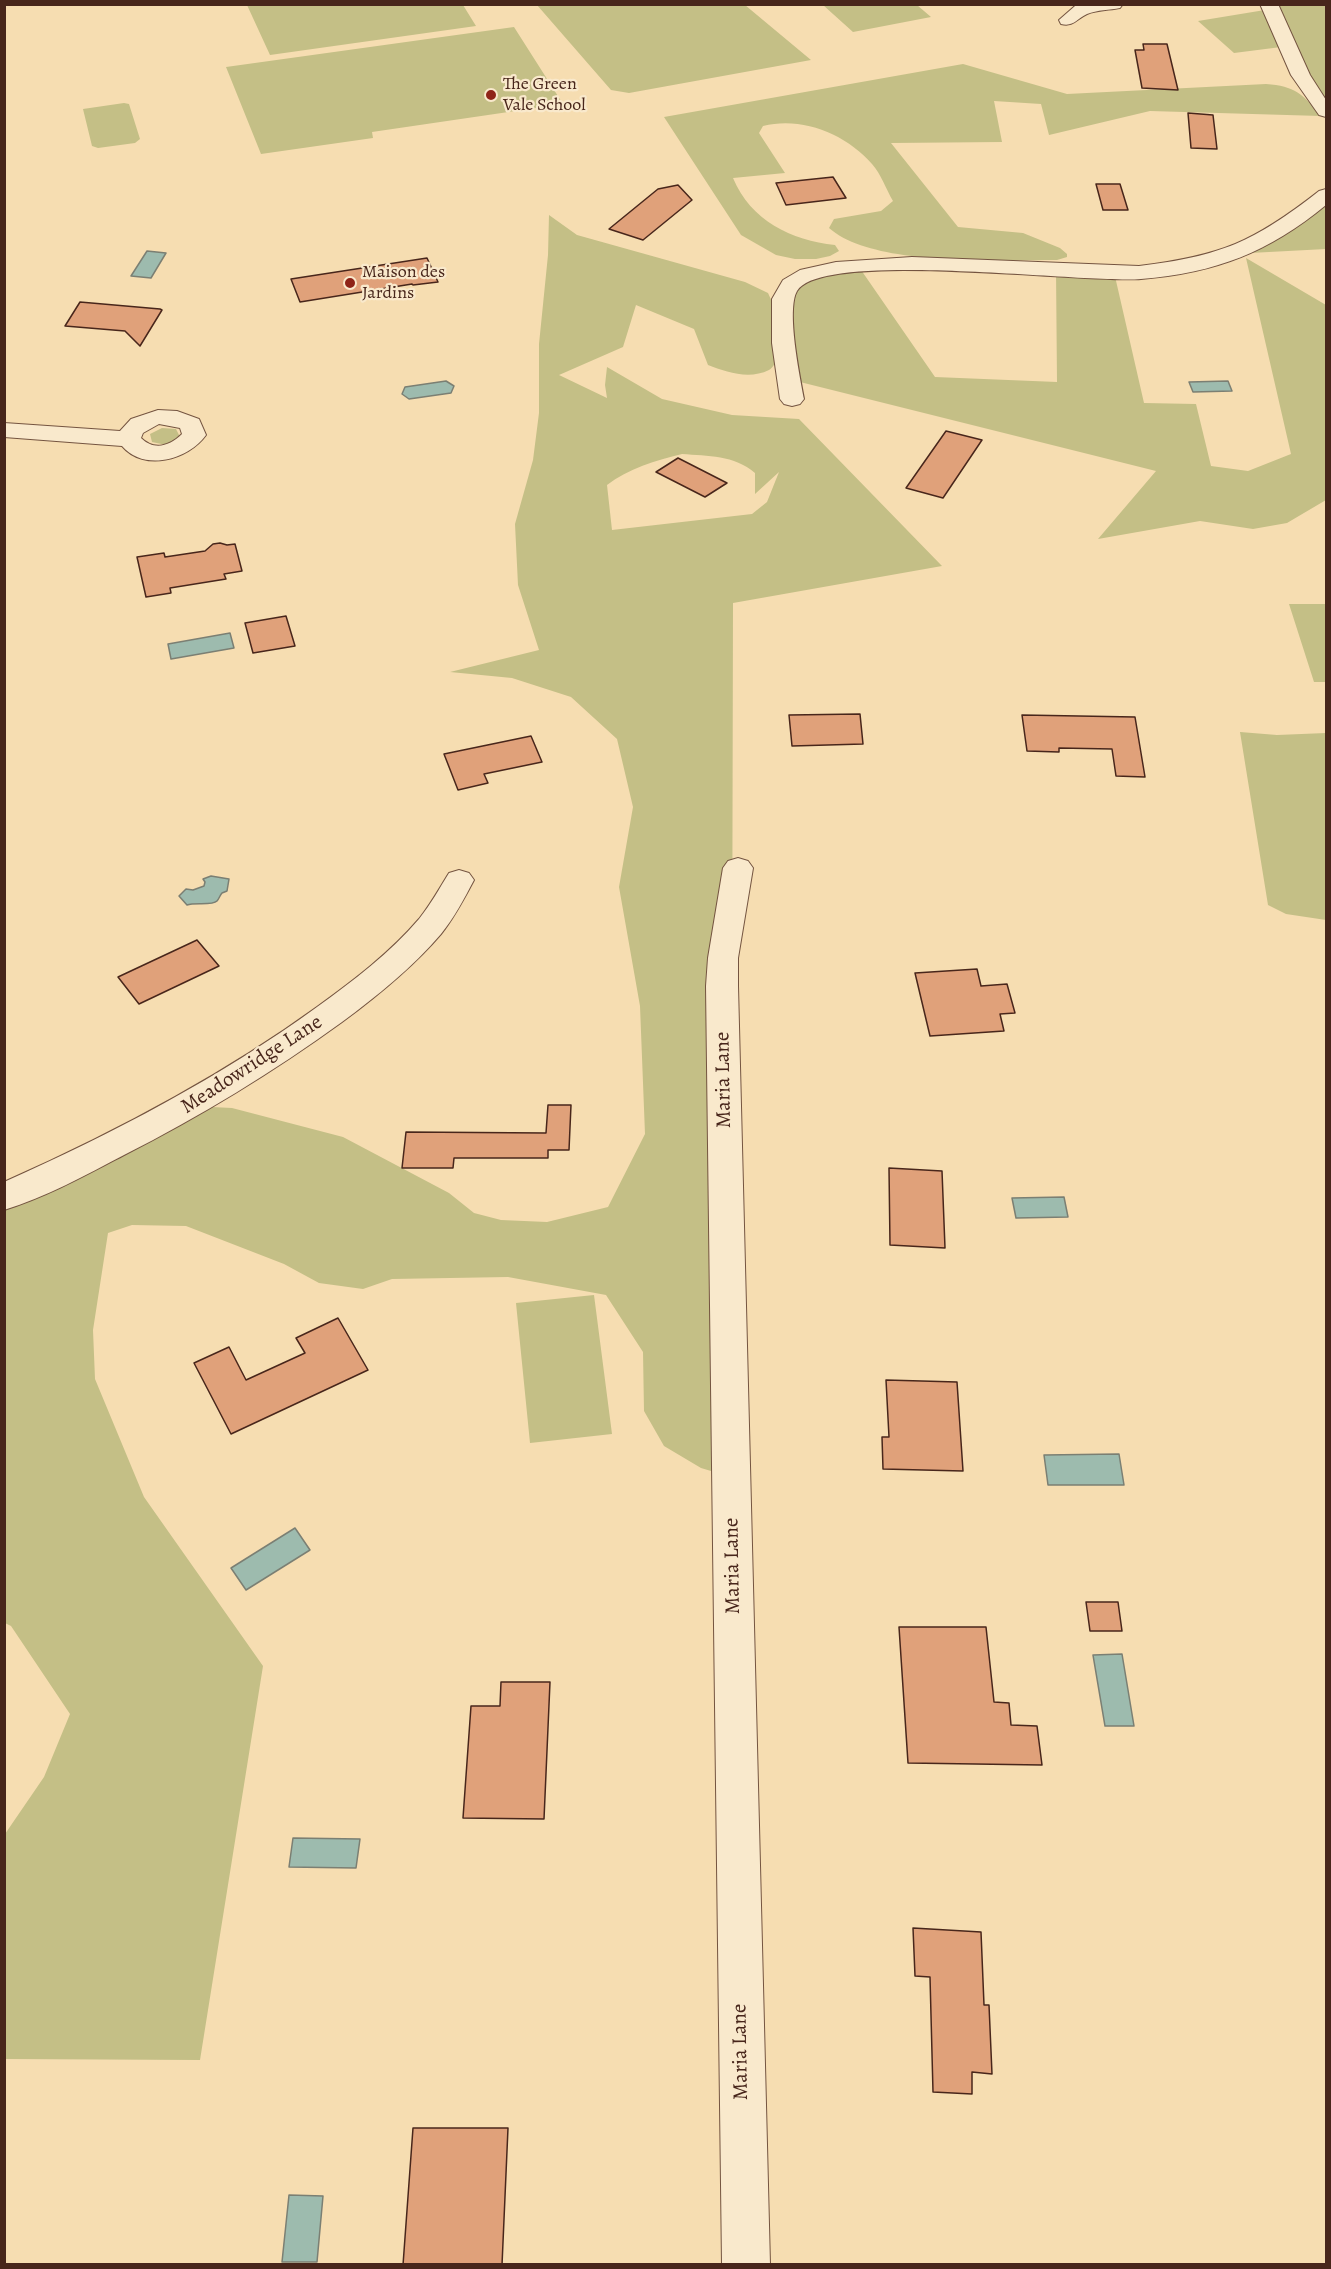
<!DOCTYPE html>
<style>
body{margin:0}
#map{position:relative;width:1331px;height:2269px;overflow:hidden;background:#f6ddb1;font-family:Alegreya,serif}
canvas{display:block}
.frame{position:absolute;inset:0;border:6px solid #48261b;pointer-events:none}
</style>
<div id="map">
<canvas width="1331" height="2269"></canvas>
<div class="frame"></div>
</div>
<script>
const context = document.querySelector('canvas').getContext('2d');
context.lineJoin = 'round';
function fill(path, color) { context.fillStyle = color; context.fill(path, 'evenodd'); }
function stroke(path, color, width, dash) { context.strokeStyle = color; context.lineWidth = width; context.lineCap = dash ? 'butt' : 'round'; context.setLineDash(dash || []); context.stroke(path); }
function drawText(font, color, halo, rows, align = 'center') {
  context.font = font + ' Alegreya,serif'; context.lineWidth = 4.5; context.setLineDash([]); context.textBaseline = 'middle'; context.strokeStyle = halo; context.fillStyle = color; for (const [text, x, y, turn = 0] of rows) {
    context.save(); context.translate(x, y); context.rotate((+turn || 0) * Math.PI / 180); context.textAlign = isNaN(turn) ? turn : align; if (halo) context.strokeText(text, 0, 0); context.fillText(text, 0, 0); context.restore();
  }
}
fill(new Path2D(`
 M247,5H463L476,26L270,55Z
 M537,5H745L811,60L629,93L611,90Z
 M823,5H917L931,17L853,32Z
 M1269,5H1326V111L1320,104L1289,46L1234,53L1198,21L1271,9Z
 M514,27L563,104L372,132L373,138L261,154L226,67Z
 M963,64L1067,94L1266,84C1295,86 1303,94 1321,116L1150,111L1049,135L1041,104L994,101L1002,142L891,143L958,227L1023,233L1060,248L1067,254V257L1057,260C1000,260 873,267 829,228L834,219L881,211L893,201C886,189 881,174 872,164C846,134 802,116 763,126L759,133L785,173L733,178C751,221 791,240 835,245L839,251L830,256L816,259H795L776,255L741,235L664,117Z
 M124,103L129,104L140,139L135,143L98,148L92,146L83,109Z
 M1326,195V249L1231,254L1287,225Z
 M549,215L577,235L745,282L768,293L773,304L781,355C777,359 774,367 769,370C749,380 726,372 708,365L694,329L636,305L623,347L559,375L607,398L605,385L607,367L662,399L732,415L799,419L942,566L733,603L731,1477L701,1468L664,1446L644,1411L643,1352L606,1295L508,1277L392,1279L363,1289L319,1283L284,1264L186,1226L132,1225L108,1233L93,1330L95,1379L144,1497L263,1666L200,2060L5,2059V1834L44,1777L70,1714L11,1626L5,1623V1195L191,1106L232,1108L343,1137L449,1193L474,1213L501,1220L547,1222L608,1207L645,1134L640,1006L619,887L633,807L617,739L571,697L512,678L450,672L539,650L518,585L515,524L533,460L539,413V344L548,255ZM682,454C708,456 734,455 755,473V494L779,472L767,502L752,514L612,530L607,485C628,469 656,460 682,454Z
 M1246,258L1326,305V500L1287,523L1253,529L1200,521L1098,539L1156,471L788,379L791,284L859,267L935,377L1057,382L1056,270L1114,272L1144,403L1196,404L1211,466L1248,471L1291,454Z
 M162,428L176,429L180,437L166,445L152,442L150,434Z
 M1289,604H1326V682H1314Z
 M1240,732L1277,735L1326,733V920L1286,914L1268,905Z
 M594,1295L612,1434L530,1443L516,1303Z`), '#c4bf86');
const water = new Path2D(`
 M147,251L166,253L151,278L131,276Z
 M446,381L454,386L451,393L409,399L402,394L405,387Z
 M1228,381L1232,391L1193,392L1189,382Z
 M230,633L234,648L171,659L168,644Z
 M211,876L229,879L227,891L222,893C220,895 219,899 217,901C212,906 195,902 187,905L179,896L186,889L193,890L204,886L205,882L203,879Z
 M1064,1197L1068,1217L1016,1218L1012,1198Z
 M1119,1454L1124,1485H1048L1044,1455Z
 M295,1528L310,1550L246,1590L231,1568Z
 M1122,1654L1134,1726H1105L1093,1655Z
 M293,1838L360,1839L356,1868L289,1867Z
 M289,2195L323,2196L317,2262H282Z`);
fill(water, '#9dbbae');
stroke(water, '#7b7f73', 1.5);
const building = new Path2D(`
 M1143,44H1167L1178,90L1142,88L1135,50H1144Z
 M1188,113L1213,115L1217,149L1191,148Z
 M833,177L846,198L786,205L776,183Z
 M1096,184H1120L1128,210H1103Z
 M678,185L692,200L643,240L609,229L658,189Z
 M427,258L438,282L413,285L412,284L300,302L291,279Z
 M80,302L160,309L162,310L140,346L125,331L65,326Z
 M946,431L982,440L943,498L906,488Z
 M678,458L727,483L705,497L656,472Z
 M220,543L227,545L235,544L242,571L224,574L226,579L170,588L171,593L146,597L137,557L164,553L165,557L205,551L213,544Z
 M286,616L295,646L253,653L245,623Z
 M860,714L863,744L792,746L789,715Z
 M1022,715L1135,717L1145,777L1116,776L1112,749L1059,748V752L1027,751Z
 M531,736L542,762L484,774L488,783L458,790L444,754Z
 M197,940L219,966L139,1004L118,977Z
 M977,969L981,986L1007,984L1015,1013L1000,1014L1004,1031L930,1036L915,973Z
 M548,1105H571L569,1150H548V1158H454L453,1168H402L406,1132L546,1133Z
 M889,1168L942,1171L945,1248L890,1245Z
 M338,1318L368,1370L231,1434L194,1363L229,1347L246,1380L305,1353L296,1338Z
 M886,1380L957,1382L963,1471L883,1469L882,1437H889Z
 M1086,1602H1118L1122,1631H1090Z
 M899,1627H986L994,1702L1009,1703L1011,1725L1037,1726L1042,1765L908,1763Z
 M501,1682H550L544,1819L463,1818L471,1706H500Z
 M913,1928L981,1932L984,2005H989L992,2074L972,2072V2094L933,2092L930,1977L915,1976Z
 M413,2128H508L502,2265H403Z`);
fill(building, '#e0a17a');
stroke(building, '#48261b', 1.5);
const minor = new Path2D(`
 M1123,4L1120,8C1110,10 1097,10 1087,14C1076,19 1074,27 1061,24L1059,20L1075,6L1081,5Z
 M1260,4H1278L1310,75L1326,100V117L1319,115L1291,75Z
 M1326,189V205C1269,252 1216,273 1141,279C1086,284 822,249 797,291C786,310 800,377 804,399L800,404L792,406L784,404L780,399L772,343V299L783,280L800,270L836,262L912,257L1139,266C1221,256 1254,242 1319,191Z
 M158,410L177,411L199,419L206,435C188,460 144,472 122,446L4,437V423L120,431L131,419ZM159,424L180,428L182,434C170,446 154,451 141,438L143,433Z
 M738,858L748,861L753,868L738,958V986L770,2264H722L706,986L708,958L723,868L728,861Z
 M459,870L469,873L474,880C464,899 454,918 441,934C412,968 377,996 342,1022C273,1072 201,1116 124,1155C86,1175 46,1197 4,1210V1182C114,1133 219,1078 317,1007C353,981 390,953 419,919C431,904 439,889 449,873Z`);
stroke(minor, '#745440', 2);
fill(minor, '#f9e9cc');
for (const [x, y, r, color] of [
 [491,95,6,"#8f2418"],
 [350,283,6,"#8f2418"]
]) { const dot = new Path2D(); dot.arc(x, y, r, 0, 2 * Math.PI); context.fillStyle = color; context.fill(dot); stroke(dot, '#f9e9cc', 2); }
drawText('18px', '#48261b', '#f9e9cc', [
 ["The Green",503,85],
 ["Vale School",503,106],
 ["Maison des",362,273],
 ["Jardins",362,294]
], 'left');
drawText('21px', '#48261b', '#f9e9cc', [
 ["Meadowridge Lane",252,1065,-33],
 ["Maria Lane",724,1080,-91],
 ["Maria Lane",733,1566,-91],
 ["Maria Lane",741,2052,-91]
]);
</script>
